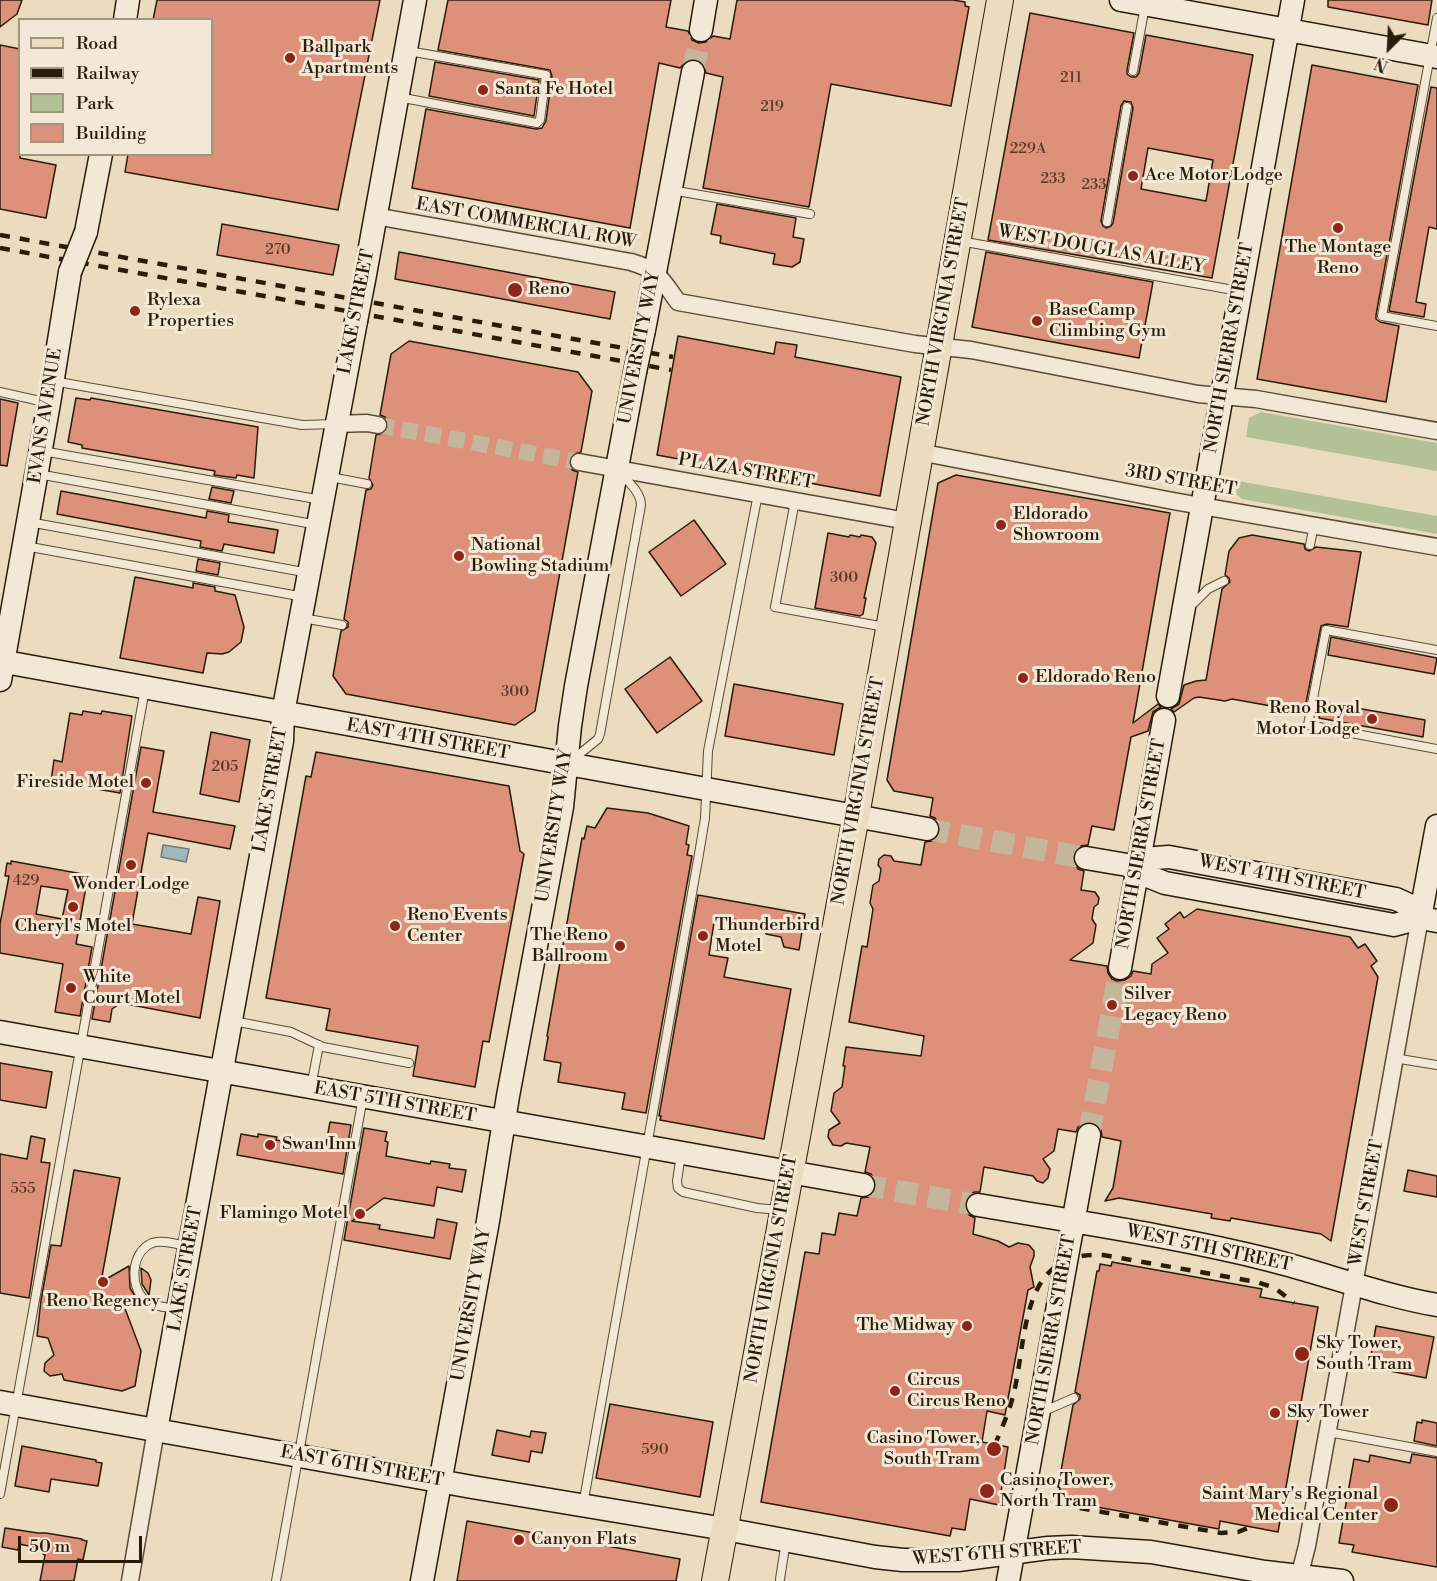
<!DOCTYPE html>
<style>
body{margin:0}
#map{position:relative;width:1437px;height:1581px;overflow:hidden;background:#ebdcbf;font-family:"Libre Bodoni",serif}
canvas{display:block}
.legend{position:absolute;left:18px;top:18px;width:195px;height:138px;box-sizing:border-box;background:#f2e8d5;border:2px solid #a29683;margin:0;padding:8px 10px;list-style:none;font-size:18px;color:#291c09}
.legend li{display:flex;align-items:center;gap:12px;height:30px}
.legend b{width:30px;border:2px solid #a29683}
.north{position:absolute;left:1359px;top:18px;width:60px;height:60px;-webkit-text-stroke:4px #f2e8d5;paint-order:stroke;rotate:204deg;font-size:16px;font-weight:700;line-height:24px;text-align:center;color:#291c09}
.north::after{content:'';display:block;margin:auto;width:21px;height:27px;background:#291c09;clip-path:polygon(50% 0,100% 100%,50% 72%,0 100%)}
.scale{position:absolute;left:18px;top:1536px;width:124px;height:27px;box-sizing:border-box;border:3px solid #291c09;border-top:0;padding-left:8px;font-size:18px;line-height:21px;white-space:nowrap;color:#291c09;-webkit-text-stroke:4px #f2e8d5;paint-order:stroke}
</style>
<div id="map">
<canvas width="1437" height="1581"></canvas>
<ul class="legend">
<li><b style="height:8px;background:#ebdcbf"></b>Road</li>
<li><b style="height:8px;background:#291c09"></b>Railway</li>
<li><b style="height:16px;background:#b2c296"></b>Park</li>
<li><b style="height:16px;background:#dd917b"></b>Building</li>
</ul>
<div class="north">N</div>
<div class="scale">50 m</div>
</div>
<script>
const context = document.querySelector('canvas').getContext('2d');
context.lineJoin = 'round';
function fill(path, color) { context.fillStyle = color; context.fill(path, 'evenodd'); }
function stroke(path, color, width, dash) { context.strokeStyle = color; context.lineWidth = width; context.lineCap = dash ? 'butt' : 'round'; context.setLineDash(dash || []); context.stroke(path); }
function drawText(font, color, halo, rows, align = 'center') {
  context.font = font + ' "Libre Bodoni",serif'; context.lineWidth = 6; context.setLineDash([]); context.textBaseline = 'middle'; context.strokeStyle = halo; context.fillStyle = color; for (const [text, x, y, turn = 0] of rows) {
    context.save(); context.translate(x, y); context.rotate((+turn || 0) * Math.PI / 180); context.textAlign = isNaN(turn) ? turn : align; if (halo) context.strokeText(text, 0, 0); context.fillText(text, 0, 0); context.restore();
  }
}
fill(new Path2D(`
 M1261,412L1437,443V471L1246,437L1249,418Z
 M1238,481L1437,516V534L1242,499L1236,494Z`), '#b2c296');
const water = new Path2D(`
 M163,845L189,849L186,862L161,857Z`);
fill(water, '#9fb8be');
stroke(water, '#707a76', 1.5);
const building = new Path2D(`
 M0,0H22L17,14L0,27Z
 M157,0H380L338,210L125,172L128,154H212V20H153Z
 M448,0H671L666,27L688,31L692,40L699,43L706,42L713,36L730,39L737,0H953L965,2V6L969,7L951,106L831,84L809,207L703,188L723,77L706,73L702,62L696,59L688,60L680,68L659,63L630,228L412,188L426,109L536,129L542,128L546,121L552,76L550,70L438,50Z
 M1328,0H1432L1428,25L1328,7Z
 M1030,13L1134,33L1127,70V74L1131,77H1136L1139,73L1146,35L1253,55L1212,278L988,240ZM1124,101L1131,102L1133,108L1113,223L1111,226L1106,228L1103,226L1101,221L1121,106ZM1148,148L1213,160L1206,201L1141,189Z
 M0,45L20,49V158L56,165L46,218L0,209Z
 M435,62L539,80L534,116L429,96Z
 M1312,65L1418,85L1376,315V319L1380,322L1399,326L1386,402L1257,379Z
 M1431,87L1437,88V229L1429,227L1416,302L1426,304L1424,317L1389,311Z
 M717,204L796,218L793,237L804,239L800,262L792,267L773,264L775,254L720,243L721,236L711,234Z
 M222,224L339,245L333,275L217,255Z
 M399,252L615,292L610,319L395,279Z
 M986,252L1153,282L1139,358L972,327Z
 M678,336L774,354L776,342L797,345L795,357L901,377L880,496L657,455Z
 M409,341L578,372L592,391L581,452L571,455L569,461L572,470L578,472L535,711L515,725L346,694L333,676L341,631L348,627V622L344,619L366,490L371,489L373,485L369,478L376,435L386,432L388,426L385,417L380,415L391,354Z
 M76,398L90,400L91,398L258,427L254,478L237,475L236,478L214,475L215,471L82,448V445L68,442Z
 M0,399L18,403L7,466L0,465Z
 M956,475L1170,513L1133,723L1158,704L1161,707L1153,712L1148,731L1131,737L1114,830L1092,826L1088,845L1081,846L1075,850L1073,855L1074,863L1078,869L1084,871L1081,890L1095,892L1099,898L1098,904L1094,907L1092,919L1096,925L1093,943L1070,960L1107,966L1108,973L1112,979L1117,981L1125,980L1131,976L1133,971L1151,974L1152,964L1168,953L1157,938L1169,929L1165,924L1180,912L1184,918L1197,909L1350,937L1358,948L1365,944L1377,961L1371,966L1378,977L1331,1241L1321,1234L1231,1218L1230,1221L1211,1218L1212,1214L1119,1198L1105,1201L1113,1188L1121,1141L1102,1137L1101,1130L1098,1125L1092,1122L1084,1123L1078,1127L1076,1132L1058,1129L1054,1151L1043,1159L1050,1169L1048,1178L1043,1183L1037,1181L1033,1176L984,1167L980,1192H974L968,1196L965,1203V1209L969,1215L975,1218L973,1234L998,1241L1009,1247L1018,1243L1029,1245L1034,1251V1256L1030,1267L1034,1287L1028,1290L1005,1415L987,1411L982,1442L1008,1447L999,1505L970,1499L965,1530L952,1528L950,1536L761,1502L805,1252L819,1254L822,1233L835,1235L839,1213L857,1216L861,1198L868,1197L873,1194L876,1188L875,1180L871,1174L865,1172L870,1147L846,1143L841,1146L833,1145L828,1137L829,1130L840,1123L831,1111L834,1093L842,1087L845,1066H843L846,1047L921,1056L924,1036L849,1022L862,946L867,947L873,909L870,903L873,885L879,881L881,869L878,865L879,859L884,855L891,856L894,861L921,865L925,842L932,841L938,837L940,832L939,824L935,818L930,816L933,798L894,791L887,780L938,483Z
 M212,487L234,491L231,503L209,499Z
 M61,491L206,518L207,511L229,515L228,522L278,530L274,553L224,544L222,551L200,547L201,541L57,514Z
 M694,520L726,564L681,596L649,552Z
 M828,533L849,537L850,535L860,537L861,535L872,537L876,543L864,598H866L863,614L860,616L815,608Z
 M1252,535L1304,544L1305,549L1309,551L1316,547L1361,552L1348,627L1327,624L1321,626L1305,708L1299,711L1232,699L1225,701L1199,697L1194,698L1174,712L1171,709L1179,704L1184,685L1196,681L1206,680L1222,589L1230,582L1229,578L1225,575L1229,551L1239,538Z
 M198,559L220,563L218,575L196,571Z
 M135,577L193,588V583L215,587V591L235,595L244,627L241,642L229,652L222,654L207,653L203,673L120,658Z
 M1331,637L1437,658L1434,674L1328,655Z
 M670,657L702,701L657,733L625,689Z
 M734,684L843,704L834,755L725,736Z
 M1322,702L1425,720L1423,737L1319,718Z
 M83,711L101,714L102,711L132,716L120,793L51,781L54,760L62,762L70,713L82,715Z
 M211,732L250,740L239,802L200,794Z
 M141,747L164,751L153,812L235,826L230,849L148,833L132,924L191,934L198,897L220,901L200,1018L121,1003L112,1009L110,1022L92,1019Z
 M316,752L509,786L520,851L524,854L489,1042L483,1041L475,1087L413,1076L418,1046L326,1030L330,1009L266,998L306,776L311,777Z
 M607,808L648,813L689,826L686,844L689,845L687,855L692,856L646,1113L622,1109L625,1093L558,1082L561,1063L544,1060L548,1037L547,1036L582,838L584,839L587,826L595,828Z
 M11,861L88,875L76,944L92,947L80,1016L55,1012L63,964L0,953V924L9,876H5L7,863L11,864ZM41,886L68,890L62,919L36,914Z
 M698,895L805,914L799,950L784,947L781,937L766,934L767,925L715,916L709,955L728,958L724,977L791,989L764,1139L660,1120L661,1116H659Z
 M0,1063L52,1072L46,1108L0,1100Z
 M330,1122L351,1125L343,1174L237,1155L241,1134L258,1137V1134L277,1137L276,1140L325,1149Z
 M364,1128L387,1132L385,1141L388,1142L386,1156L430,1164L431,1161L450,1164L449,1168L466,1170L462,1192L437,1187L434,1206L384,1198L352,1221L380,1225L379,1229L434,1238L437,1219L457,1223L450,1259L344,1240Z
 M31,1136L45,1139L41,1162L50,1163L29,1298L0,1293V1154L27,1159Z
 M74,1170L120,1178L101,1282L129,1266L130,1288L139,1303L124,1306L141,1351L135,1386L122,1391L64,1380L62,1374L50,1376L44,1371L45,1363L54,1355L48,1338L37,1336L41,1300L51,1245L61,1246Z
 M1408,1170L1437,1176V1197L1404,1191Z
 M1112,1262L1262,1289L1260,1297L1318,1307L1278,1532L1220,1521L1219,1529L1069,1502L1070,1496L1059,1495L1060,1488L1058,1487L1073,1405L1080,1399V1395L1075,1392L1097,1271H1099L1100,1264L1111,1266Z
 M141,1268L148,1273L151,1280L149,1295L142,1284Z
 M1376,1326L1434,1337L1426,1378L1369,1367Z
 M610,1404L713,1422L700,1497L596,1478Z
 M1422,1420L1437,1423V1446L1414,1441L1417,1422L1422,1423Z
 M497,1430L530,1437L531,1431L546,1433L542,1453L531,1451L529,1462L492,1455Z
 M22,1446L96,1460V1462L102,1463L98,1486L51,1479L49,1492L15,1486Z
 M1412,1454L1437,1458V1567L1352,1552L1354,1545L1339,1543L1354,1459L1369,1462L1370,1455L1410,1463Z
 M467,1521L680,1559L676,1581H457Z
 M5,1528L38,1533H46L82,1539V1540L87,1541L83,1560L78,1559L74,1581H40L45,1555L43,1554L44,1549L19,1544L18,1550L2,1547Z`);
fill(building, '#dd917b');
stroke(building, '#291c09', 1.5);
stroke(new Path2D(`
 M378,425L579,462`), '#c4b69b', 16, [16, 8]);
stroke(new Path2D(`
 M693,72L701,30
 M927,829L1086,858
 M1089,1135L1120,968
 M863,1185L978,1205`), '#c4b69b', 22, [22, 11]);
const lane = new Path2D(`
 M1437,18L1382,316L1437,326
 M1133,71L1145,6
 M398,97L537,123L540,120L546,75L408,51
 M671,190L810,214
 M1107,222L1127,107
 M960,241L1239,291
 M53,381L302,425L336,424
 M0,392L49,403
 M42,451L322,500
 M38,474L318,525
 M330,477L367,484
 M795,501L775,607L885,627
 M29,522L309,573
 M1310,545L1314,525
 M25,546L304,597
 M1189,608L1208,589L1224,581
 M302,618L342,625
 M1437,650L1326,630L1308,725L1437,749
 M571,761L598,739L600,734L641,505C641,492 627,481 619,471
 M233,1021L291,1032L323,1047L409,1063
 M1394,1058L1437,1065
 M311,1087L319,1045
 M681,1154L677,1181L678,1188L683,1192L757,1208L780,1210
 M176,1309C166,1307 153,1307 145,1300C129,1286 131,1252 152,1243C162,1239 179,1245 190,1247
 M1042,1412L1074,1398
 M1328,1432L1437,1452
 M0,1494L145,689
 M583,1505L699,854L705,818L708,751L758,494
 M780,1579L786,1541
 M276,1581L363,1097`);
const street = new Path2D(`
 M375,216L631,262C659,270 662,280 678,302L915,344L971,350L1198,394L1256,399L1437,431
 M336,424L367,423L378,425
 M919,452L1173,501L1437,547
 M579,462L907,521
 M130,1581L156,1430
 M1298,1581L1307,1546L1420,918`);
const secondary = new Path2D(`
 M1121,0L1437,57
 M125,20L128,0
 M701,30L706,0
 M86,232L101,154
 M364,280L415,0
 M644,330L693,72
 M0,661L927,829
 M0,680L49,403L70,272
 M1168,696L1293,0
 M1086,858L1139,867L1150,877L1165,883L1394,925L1420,918L1437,921
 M1139,867L1155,858L1169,857L1396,899L1409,905L1420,918
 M1420,918L1437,826
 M1120,968L1164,720
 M0,1032L863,1185
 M978,1205C1075,1222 1174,1236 1270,1260C1326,1274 1380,1295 1437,1305
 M0,1402L472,1487L725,1529L875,1557L903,1560H958L1048,1548L1071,1547L1151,1552L1265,1572L1342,1581
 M156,1430L282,741L283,713L356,321
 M422,1581L488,1221L508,1096L562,807L570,726L576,686L635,372
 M1008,1581L1089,1135`);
const primary = new Path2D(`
 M715,1581L856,816L1000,0`);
stroke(lane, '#5a4c36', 10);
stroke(street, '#5a4c36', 19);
stroke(secondary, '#291c09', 25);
stroke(primary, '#291c09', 28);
stroke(lane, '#f2e8d5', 8);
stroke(street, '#f2e8d5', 16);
stroke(secondary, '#f2e8d5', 22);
stroke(primary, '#ebdcbf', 26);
stroke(new Path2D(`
 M0,235L673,357
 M0,248L671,370
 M995,1445C1001,1429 1009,1413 1013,1396C1028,1339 1018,1250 1103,1255L1257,1282L1275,1288L1294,1303
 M1001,1494L1221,1533L1238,1532L1250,1527`), '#291c09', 4.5, [10, 10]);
const secondaryBridge = new Path2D(`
 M70,272L86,232
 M356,321L364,280
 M635,372L644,330`);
stroke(secondaryBridge, '#291c09', 25, []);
stroke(secondaryBridge, '#f2e8d5', 22);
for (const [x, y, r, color] of [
 [290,58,6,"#8f2418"],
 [483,90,6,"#8f2418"],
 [1133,176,6,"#8f2418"],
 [1338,228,6,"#8f2418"],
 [515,290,8,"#8f2418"],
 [135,311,6,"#8f2418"],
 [1037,321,6,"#8f2418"],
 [1001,525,6,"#8f2418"],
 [459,556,6,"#8f2418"],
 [1023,678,6,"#8f2418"],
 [1372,719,6,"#8f2418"],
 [146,783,6,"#8f2418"],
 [131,865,6,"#8f2418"],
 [73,907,6,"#8f2418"],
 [395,926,6,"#8f2418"],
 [703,936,6,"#8f2418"],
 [620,946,6,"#8f2418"],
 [71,988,6,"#8f2418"],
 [1112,1005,6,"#8f2418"],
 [270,1145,6,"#8f2418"],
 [360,1214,6,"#8f2418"],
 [103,1282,6,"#8f2418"],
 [967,1326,6,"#8f2418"],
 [1302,1354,8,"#8f2418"],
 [895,1391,6,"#8f2418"],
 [1275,1413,6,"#8f2418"],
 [994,1449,8,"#8f2418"],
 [987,1491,8,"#8f2418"],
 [1391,1505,8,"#8f2418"],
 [519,1540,6,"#8f2418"]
]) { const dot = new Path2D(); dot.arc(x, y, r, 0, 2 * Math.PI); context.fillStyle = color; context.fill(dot); stroke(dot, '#f2e8d5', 2); }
drawText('15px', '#563926', null, [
 ["211",1071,78],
 ["219",772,107],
 ["229A",1028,149],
 ["233",1053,179],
 ["233",1094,185],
 ["270",278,250],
 ["300",844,578],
 ["300",515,692],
 ["205",225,767],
 ["429",26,881],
 ["555",23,1189],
 ["590",655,1450]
]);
drawText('18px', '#291c09', '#f2e8d5', [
 ["Ballpark",302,48],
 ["Apartments",302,69],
 ["Santa Fe Hotel",495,90],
 ["Ace Motor Lodge",1145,176],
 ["The Montage",1338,248,"center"],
 ["Reno",1338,269,"center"],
 ["Reno",528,290],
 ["Rylexa",147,301],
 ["Properties",147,322],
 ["BaseCamp",1049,311],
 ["Climbing Gym",1049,332],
 ["Eldorado",1013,515],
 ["Showroom",1013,536],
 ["National",471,546],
 ["Bowling Stadium",471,567],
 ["Eldorado Reno",1035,678],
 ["Reno Royal",1360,709,"right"],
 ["Motor Lodge",1360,730,"right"],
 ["Fireside Motel",134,783,"right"],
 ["Wonder Lodge",131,885,"center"],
 ["Reno Events",407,916],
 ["Center",407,937],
 ["Thunderbird",715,926],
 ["Motel",715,947],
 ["Cheryl's Motel",73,927,"center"],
 ["The Reno",608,936,"right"],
 ["Ballroom",608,957,"right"],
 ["White",83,978],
 ["Court Motel",83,999],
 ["Silver",1124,995],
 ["Legacy Reno",1124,1016],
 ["Swan Inn",282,1145],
 ["Flamingo Motel",348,1214,"right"],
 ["Reno Regency",103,1302,"center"],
 ["The Midway",955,1326,"right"],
 ["Sky Tower,",1316,1344],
 ["South Tram",1316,1365],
 ["Circus",907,1381],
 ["Circus Reno",907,1402],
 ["Sky Tower",1287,1413],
 ["Casino Tower,",980,1439,"right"],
 ["South Tram",980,1460,"right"],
 ["Casino Tower,",1000,1481],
 ["North Tram",1000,1502],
 ["Saint Mary's Regional",1378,1495,"right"],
 ["Medical Center",1378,1516,"right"],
 ["Canyon Flats",531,1540]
], 'left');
drawText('18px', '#291c09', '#f2e8d5', [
 ["EAST COMMERCIAL ROW",526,224,10],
 ["WEST DOUGLAS ALLEY",1101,250,10],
 ["LAKE STREET",357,312,-79],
 ["NORTH VIRGINIA STREET",944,312,-80],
 ["UNIVERSITY WAY",640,348,-79],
 ["NORTH SIERRA STREET",1230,348,-80],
 ["EVANS AVENUE",46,416,-81],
 ["PLAZA STREET",746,472,10],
 ["3RD STREET",1181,481,10],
 ["EAST 4TH STREET",428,740,10],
 ["LAKE STREET",271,790,-80],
 ["NORTH VIRGINIA STREET",859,791,-80],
 ["UNIVERSITY WAY",555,826,-81],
 ["NORTH SIERRA STREET",1142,844,-80],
 ["WEST 4TH STREET",1282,878,11],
 ["EAST 5TH STREET",395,1103,10],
 ["WEST STREET",1367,1203,-80],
 ["WEST 5TH STREET",1209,1249,12],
 ["LAKE STREET",186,1269,-80],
 ["NORTH VIRGINIA STREET",772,1269,-80],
 ["UNIVERSITY WAY",472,1305,-80],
 ["NORTH SIERRA STREET",1052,1340,-80],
 ["EAST 6TH STREET",362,1467,10],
 ["WEST 6TH STREET",997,1554,-4]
]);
</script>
